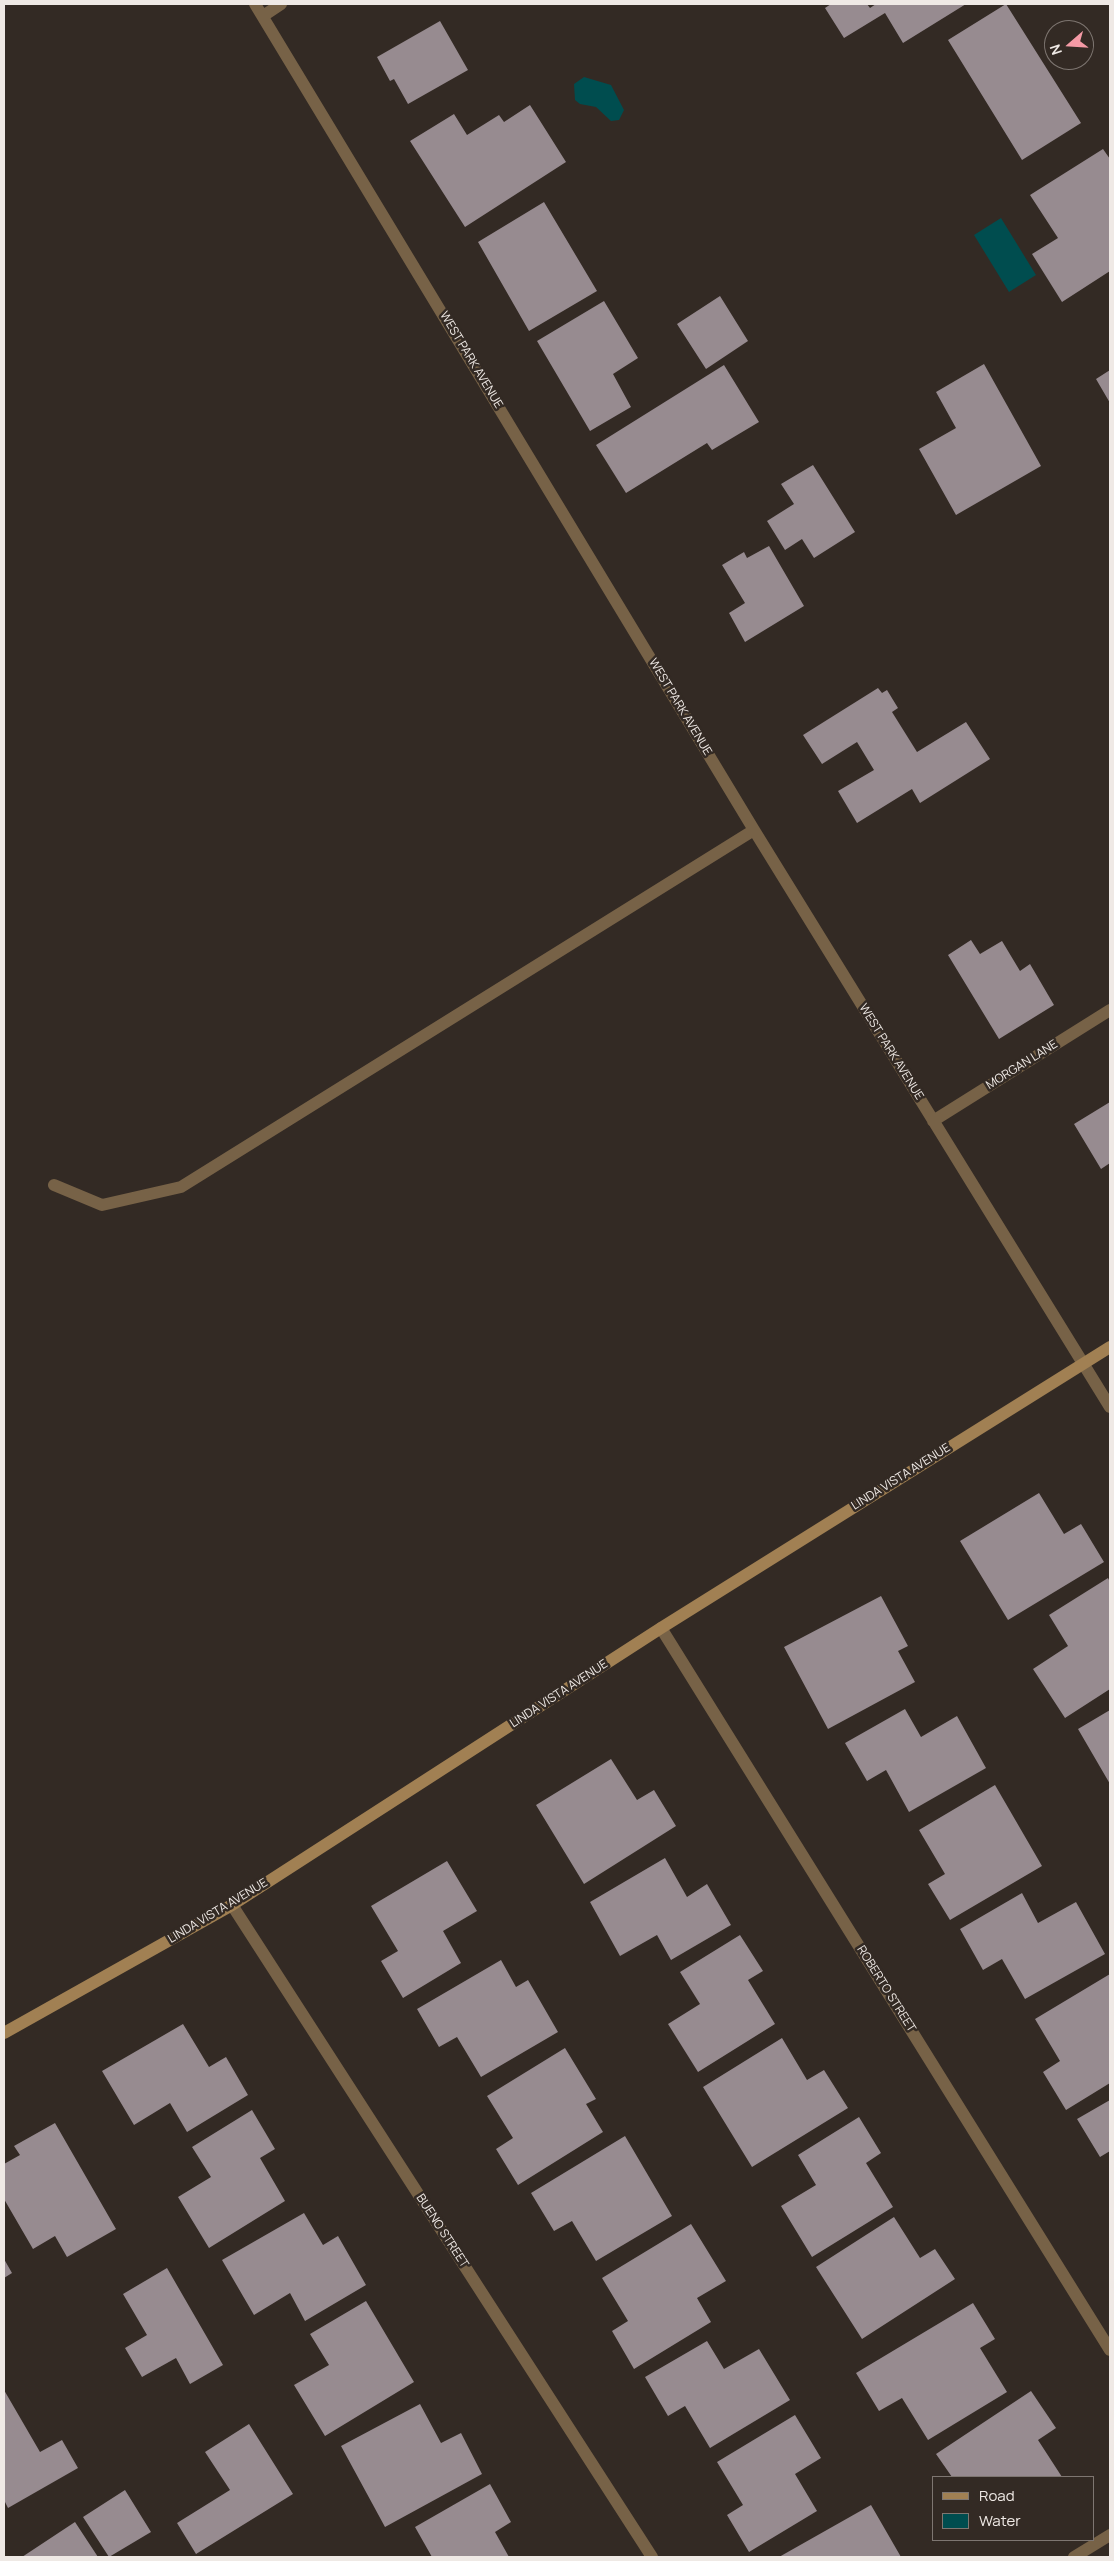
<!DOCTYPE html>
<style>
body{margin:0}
#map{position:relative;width:1114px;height:2561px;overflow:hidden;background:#332a24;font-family:Manrope,sans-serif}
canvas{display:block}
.frame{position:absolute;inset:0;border:5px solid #efe9e5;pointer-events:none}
.legend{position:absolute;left:932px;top:2476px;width:162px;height:65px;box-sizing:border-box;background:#332a24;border:1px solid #7e7671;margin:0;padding:6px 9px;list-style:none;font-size:15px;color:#efe9e5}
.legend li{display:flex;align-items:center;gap:10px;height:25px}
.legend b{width:25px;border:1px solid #7e7671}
.north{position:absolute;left:1044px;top:20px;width:50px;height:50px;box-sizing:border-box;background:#332a24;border:1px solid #7e7671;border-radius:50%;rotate:251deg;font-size:14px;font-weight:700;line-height:20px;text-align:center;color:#efe9e5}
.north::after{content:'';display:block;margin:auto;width:18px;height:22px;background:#f49aa5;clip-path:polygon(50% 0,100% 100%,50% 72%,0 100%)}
</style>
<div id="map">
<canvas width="1114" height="2561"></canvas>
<div class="frame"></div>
<ul class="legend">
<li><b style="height:6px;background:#a18053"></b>Road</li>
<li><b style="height:14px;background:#004d4f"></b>Water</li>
</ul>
<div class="north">N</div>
</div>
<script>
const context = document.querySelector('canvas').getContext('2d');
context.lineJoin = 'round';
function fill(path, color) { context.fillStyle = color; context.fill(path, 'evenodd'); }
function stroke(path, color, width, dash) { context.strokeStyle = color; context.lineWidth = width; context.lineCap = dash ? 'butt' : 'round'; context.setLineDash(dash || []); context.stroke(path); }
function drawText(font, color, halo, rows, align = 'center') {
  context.font = font + ' Manrope,sans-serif'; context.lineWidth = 5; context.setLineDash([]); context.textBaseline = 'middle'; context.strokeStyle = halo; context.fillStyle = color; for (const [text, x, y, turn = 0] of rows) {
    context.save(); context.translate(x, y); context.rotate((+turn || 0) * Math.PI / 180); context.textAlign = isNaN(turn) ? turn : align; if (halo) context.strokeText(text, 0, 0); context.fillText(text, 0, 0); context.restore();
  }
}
fill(new Path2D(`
 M584,77L611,85L624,110L619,120L611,121L596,107L580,104L575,100L574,84Z
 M1001,218L1036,275L1009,292L974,235Z`), '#004d4f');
fill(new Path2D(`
 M831,4H867L870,8L876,4H966L903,43L885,13L844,38L825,8Z
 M1006,4L1081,123L1022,160L948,40Z
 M440,21L468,70L408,104L394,79L390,81L377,57Z
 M530,105L566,162L465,227L410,141L454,114L467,135L499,115L504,122Z
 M1103,149L1110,159V271L1062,302L1032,254L1058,238L1030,195Z
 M544,202L597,291L529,331L478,242Z
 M720,296L748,341L706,369L677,324Z
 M604,301L638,358L613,374L631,407L590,431L537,341Z
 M984,364L1041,466L956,515L919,449L956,428L936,392Z
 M724,365L759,422L712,450L707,443L626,493L596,445Z
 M1110,370V403L1096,379Z
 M813,465L855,532L814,558L802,539L785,550L767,521L794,504L781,484Z
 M769,546L804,606L745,642L729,613L745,603L722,565L744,552L747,558Z
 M878,688L882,693L887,690L898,708L892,712L917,752L966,722L990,759L920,803L912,789L857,823L838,791L874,770L857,742L822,764L803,735Z
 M971,940L980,954L1002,941L1020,971L1030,964L1054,1005L999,1039L948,955Z
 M1110,1102V1163L1101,1169L1074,1124Z
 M1039,1493L1064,1534L1081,1524L1104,1562L1008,1620L960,1541Z
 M1108,1578L1110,1582V1689L1065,1718L1033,1669L1068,1646L1049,1615Z
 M881,1596L908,1646L898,1651L915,1682L828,1729L784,1647Z
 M905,1709L921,1737L957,1716L986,1768L909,1812L886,1770L867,1781L845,1743Z
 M1110,1710V1784L1078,1729Z
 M611,1759L637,1800L654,1790L676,1826L584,1884L536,1805Z
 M995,1785L1042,1866L950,1920L928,1884L945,1874L919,1830Z
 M665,1858L687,1897L707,1884L731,1925L671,1960L657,1935L620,1956L590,1902Z
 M447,1861L477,1911L443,1931L461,1963L403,1998L381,1961L398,1951L371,1906Z
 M1022,1893L1038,1923L1076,1902L1105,1954L1025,1999L1002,1959L983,1970L960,1929Z
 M740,1935L763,1971L748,1980L775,2024L698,2072L668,2024L700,2004L680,1972Z
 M501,1960L516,1987L528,1980L558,2032L481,2077L457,2037L439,2047L417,2009Z
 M1110,1974V2083L1066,2110L1043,2072L1060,2061L1035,2019Z
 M183,2024L209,2067L226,2057L248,2095L187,2132L170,2103L134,2125L102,2071Z
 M782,2038L807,2080L824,2070L848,2108L752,2167L703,2087Z
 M565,2048L596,2099L586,2104L603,2132L518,2185L496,2149L513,2138L487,2096Z
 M1110,2100V2151L1100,2157L1077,2119Z
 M252,2110L275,2149L260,2158L285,2201L209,2248L178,2197L211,2177L192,2147Z
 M859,2117L881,2153L866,2163L893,2207L812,2257L781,2206L816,2185L798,2155Z
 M55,2123L116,2229L67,2257L55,2236L33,2249L4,2199V2164L20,2155L14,2146Z
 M625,2136L672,2216L596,2261L572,2221L554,2231L531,2193Z
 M304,2213L323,2245L338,2236L366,2285L305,2321L290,2293L254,2315L222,2260Z
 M894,2217L920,2258L935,2249L955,2279L862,2339L816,2267Z
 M691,2224L726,2281L697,2298L711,2322L634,2369L612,2331L628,2321L602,2278Z
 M4,2259L12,2273L4,2278Z
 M167,2268L223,2365L190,2384L176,2358L142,2377L125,2348L147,2335L123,2294Z
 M366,2301L414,2382L325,2436L294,2385L329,2365L310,2334Z
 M973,2303L995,2339L980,2348L1007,2392L928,2440L902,2398L879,2411L856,2373Z
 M707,2341L724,2369L759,2349L790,2400L710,2448L685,2406L668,2416L645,2377Z
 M4,2390L40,2452L62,2440L78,2468L8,2508L4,2500Z
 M1031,2391L1056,2428L1038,2440L1062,2477H952L936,2454Z
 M420,2404L441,2443L461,2433L482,2474L385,2527L341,2446Z
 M795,2415L821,2458L795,2474L817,2511L749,2552L727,2515L743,2505L717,2462Z
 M249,2424L293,2494L196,2554L177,2523L230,2490L205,2452Z
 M490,2484L511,2522L495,2532L509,2557H432L415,2527Z
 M125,2490L151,2532L109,2557L83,2517Z
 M871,2505L901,2557H779Z
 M75,2522L98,2557H22Z`), '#978b90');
stroke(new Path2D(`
 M255,4L754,830L1110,1407
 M263,16L281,4
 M933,1121L1110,1010
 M54,1185L102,1205L181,1187L754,830
 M661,1628L1110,2350
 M232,1905L652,2557
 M1074,2557L1110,2535`), '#776247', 12);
stroke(new Path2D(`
 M4,2033L232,1905L661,1628L1110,1347`), '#a18053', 12);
drawText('12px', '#efe9e5', '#332a24', [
 ["WEST PARK AVENUE",471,360,59],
 ["WEST PARK AVENUE",680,707,59],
 ["WEST PARK AVENUE",891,1052,58],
 ["MORGAN LANE",1022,1065,-32],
 ["LINDA VISTA AVENUE",901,1477,-32],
 ["LINDA VISTA AVENUE",559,1694,-33],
 ["LINDA VISTA AVENUE",218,1911,-31],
 ["ROBERTO STREET",886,1989,58],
 ["BUENO STREET",442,2231,57]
]);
</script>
